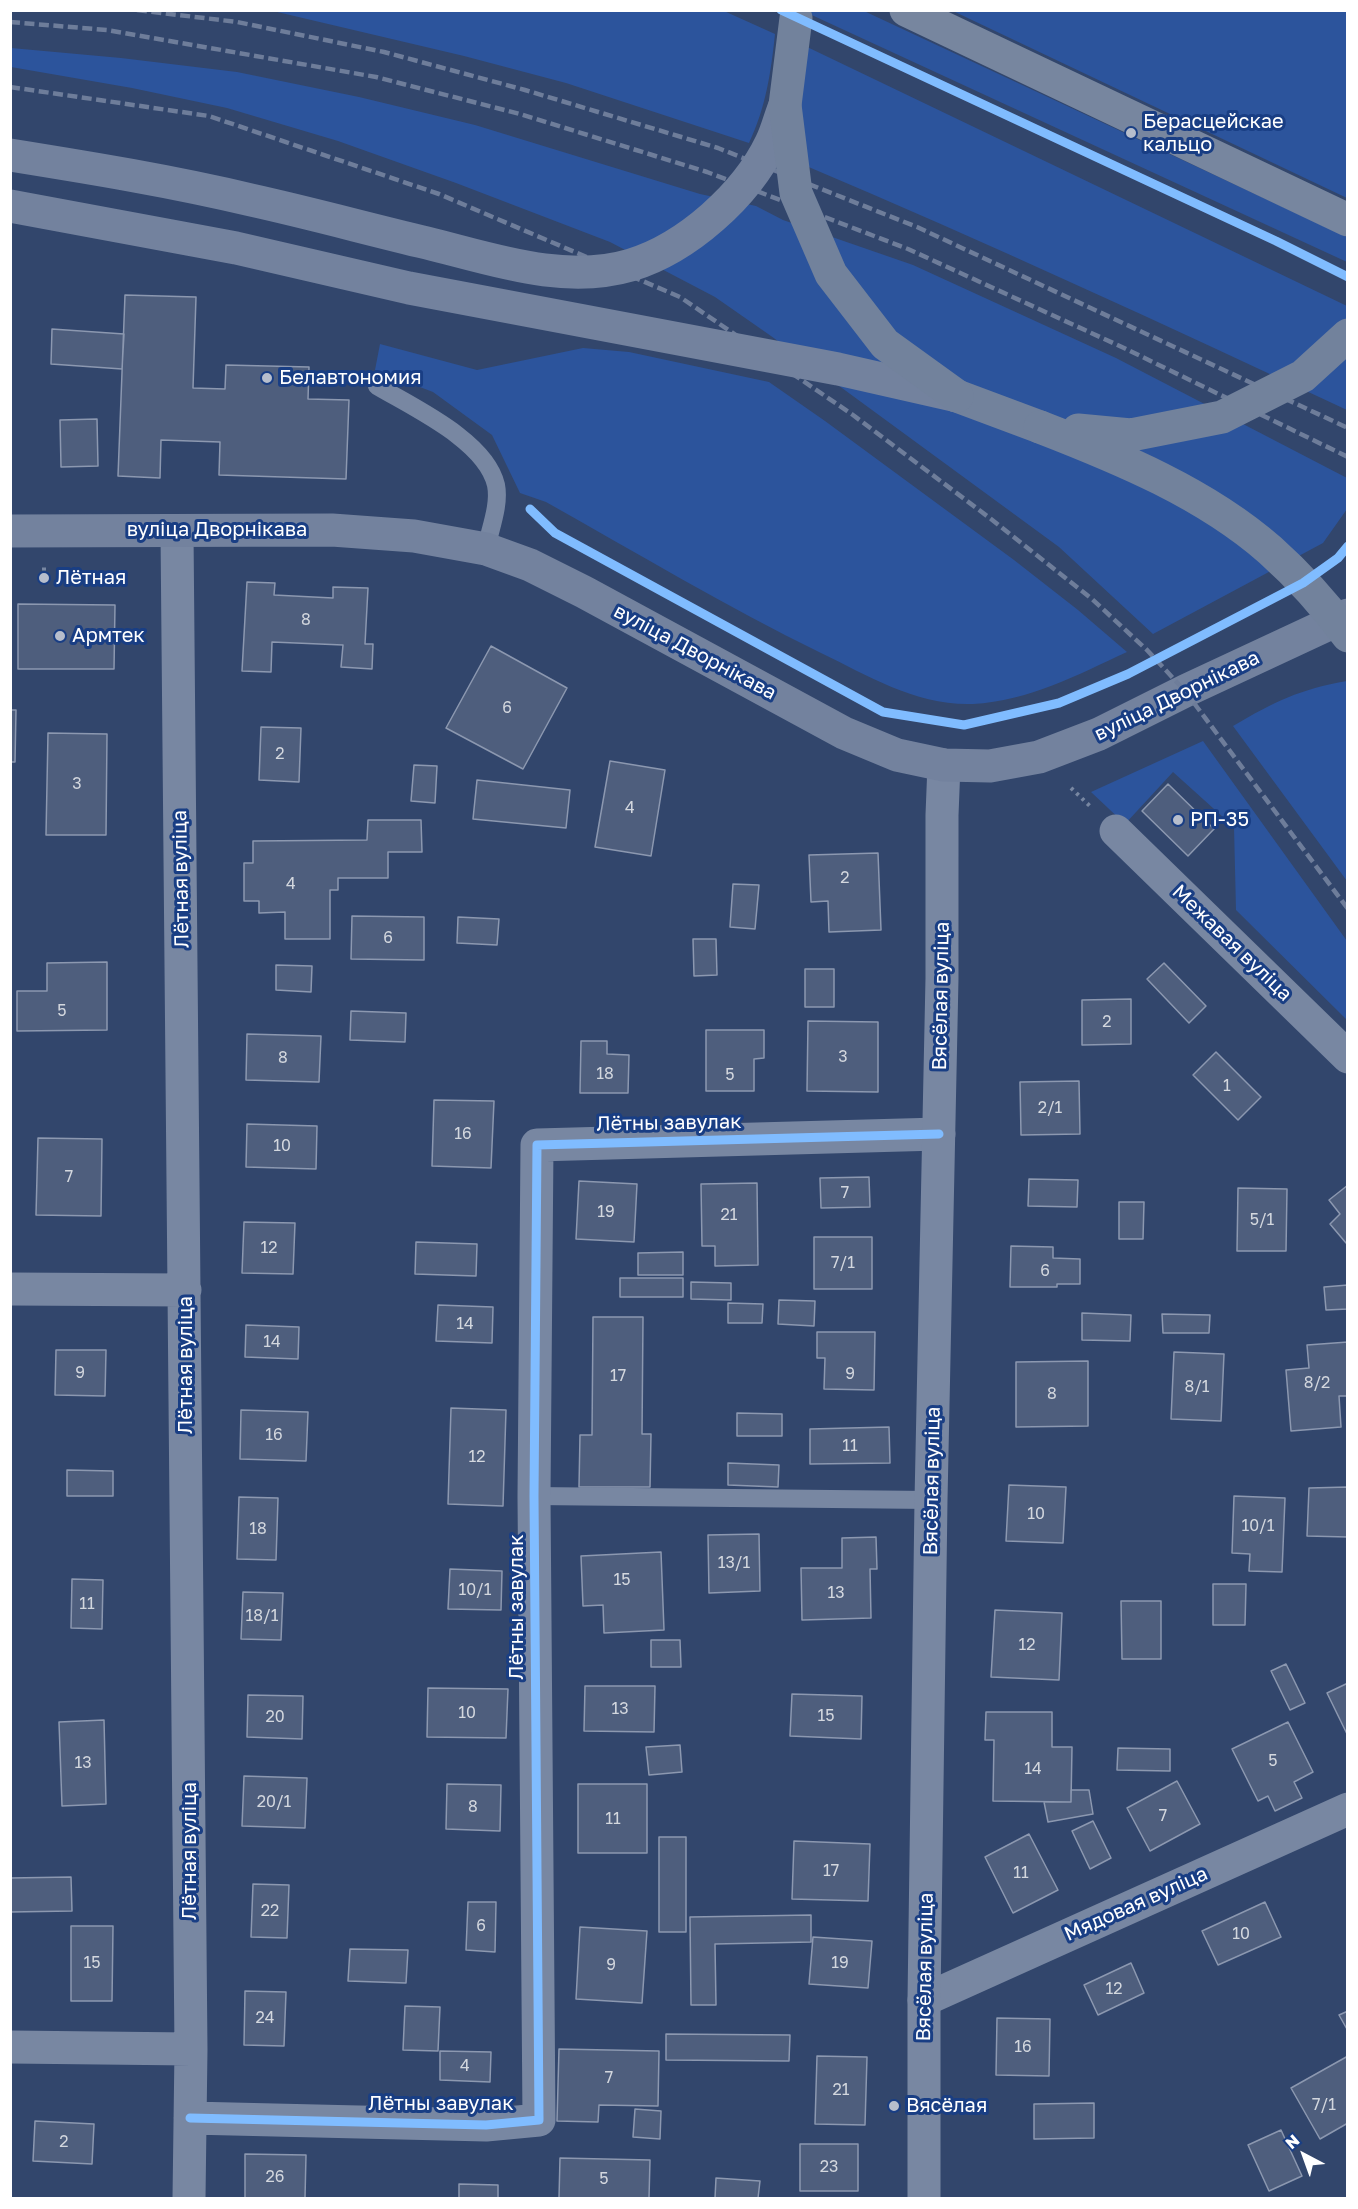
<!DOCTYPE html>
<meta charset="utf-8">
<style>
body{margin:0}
#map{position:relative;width:1358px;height:2209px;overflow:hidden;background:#32466c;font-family:"Golos Text",sans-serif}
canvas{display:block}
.frame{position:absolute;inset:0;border:12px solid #fff;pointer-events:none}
.north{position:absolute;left:1274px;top:2125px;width:60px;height:60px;-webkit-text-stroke:4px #193e84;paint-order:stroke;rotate:319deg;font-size:16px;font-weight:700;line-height:24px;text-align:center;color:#fff}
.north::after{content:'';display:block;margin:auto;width:21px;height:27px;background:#fff;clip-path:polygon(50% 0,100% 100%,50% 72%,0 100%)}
</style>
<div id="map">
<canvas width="1358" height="2209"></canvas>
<div class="frame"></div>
<div class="north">N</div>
</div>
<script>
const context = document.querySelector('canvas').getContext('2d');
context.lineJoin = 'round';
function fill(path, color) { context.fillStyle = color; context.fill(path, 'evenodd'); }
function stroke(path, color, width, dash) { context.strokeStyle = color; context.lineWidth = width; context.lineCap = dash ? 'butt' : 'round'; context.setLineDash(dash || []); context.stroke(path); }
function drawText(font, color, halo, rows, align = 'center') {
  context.font = font + ' "Golos Text",sans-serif'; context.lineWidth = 6; context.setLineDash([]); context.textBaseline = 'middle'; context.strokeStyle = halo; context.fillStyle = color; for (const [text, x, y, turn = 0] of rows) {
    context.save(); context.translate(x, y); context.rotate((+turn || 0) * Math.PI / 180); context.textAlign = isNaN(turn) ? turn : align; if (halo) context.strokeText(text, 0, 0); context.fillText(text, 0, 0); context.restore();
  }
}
fill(new Path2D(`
 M724,11L775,34C771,72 766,107 749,143L566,83L464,56L273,11Z
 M803,11H864L1347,237V262Z
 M953,11H1347V198Z
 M803,45L1347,306V410C1167,326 987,242 804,165L799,122Z
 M11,48L121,58L237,72L359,97L475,125L700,194L756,206L783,220L913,265L1116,358L1347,478V509L1323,543L1153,634L1059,547L771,336L715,297L610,242L456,183L338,141L227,108L132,88L11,67Z
 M380,344L477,370L583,348L629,352L769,382L825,421L1014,560L1078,610L1127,652C1077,675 1029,701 973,704C917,706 869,676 821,653C727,607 637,553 546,502L520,493L492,435L433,392L375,370Z
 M1347,681H1348L1347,881L1233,726C1274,702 1300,689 1347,681Z
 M1203,741L1347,941V1020L1236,910L1234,827L1173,772L1125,824L1091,792Z`), '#2c549c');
const building = new Path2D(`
 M125,295L196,297L193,388L225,389L226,365L309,367L308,399L349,400L346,479L219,475L220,442L161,440L160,478L118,476Z
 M52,329L124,334L122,369L51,364Z
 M97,419L98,466L61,467L60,420Z
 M247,582L275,583L274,595L333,598V587L368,588L365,644H373L372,669L341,667L343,645L272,642L271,672L242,671Z
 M18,604L115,605L114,669H18Z
 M491,646L567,688L523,769L446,728Z
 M10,710H16L15,762H10Z
 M261,727L301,728L299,782L259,780Z
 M48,733L107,734L106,835H46Z
 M610,761L665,770L651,856L595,847Z
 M414,765L437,766L435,803L411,801Z
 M477,780L570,790L566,828L473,819Z
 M1168,784L1214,829L1188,856L1142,811Z
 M368,820H421L422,852H388V878H338V890H330V939H285V912L259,913V901H244V863H253V841L367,840Z
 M878,853L881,930L829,932L828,901L811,902L809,855Z
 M733,884L759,885L755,929L730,927Z
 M352,916L424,917V960L351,959Z
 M458,917L499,919L497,945L457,943Z
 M693,939H716L717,975L694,976Z
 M107,962V1030L17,1031V991H47V963Z
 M1164,963L1206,1006L1189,1023L1147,979Z
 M276,965L312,966L311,992L276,990Z
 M805,969H834V1007H805Z
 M1131,999V1044L1082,1045V1000Z
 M351,1011L406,1013L405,1042L350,1040Z
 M808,1021L878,1022V1092L807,1091Z
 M706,1030H764V1058L754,1059V1091H706Z
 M247,1034L321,1036L319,1082L246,1080Z
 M581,1041H607V1054L629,1055L628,1093H580Z
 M1216,1052L1261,1097L1238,1120L1193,1075Z
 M1079,1081L1080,1134L1021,1135L1020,1082Z
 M434,1100L494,1101L491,1168L432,1166Z
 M247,1124L317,1126L316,1169L246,1167Z
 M38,1138L102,1139L101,1216L36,1215Z
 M869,1177L870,1207L821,1208L820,1178Z
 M1029,1179L1078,1180L1077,1207L1028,1206Z
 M579,1181L637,1184L634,1242L576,1239Z
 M757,1183L758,1265L715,1266V1246H702L701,1184Z
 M1348,1185V1241L1346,1243L1330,1224L1340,1214L1329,1200Z
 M1238,1188L1287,1189L1286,1251H1237Z
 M1119,1202H1144L1143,1239H1119Z
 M244,1222L295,1223L293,1274L242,1273Z
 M814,1237H872V1289H814Z
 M416,1242L477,1244L476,1276L415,1274Z
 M1011,1246L1053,1247V1258L1080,1259V1284H1057V1287H1010Z
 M683,1252V1275H638V1253Z
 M620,1278H683V1297H620Z
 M691,1282L731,1283V1300L691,1299Z
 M1348,1285V1309L1326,1310L1324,1287Z
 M779,1300L815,1301L814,1326L778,1324Z
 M728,1303L763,1304L762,1323H728Z
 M438,1305L493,1307L492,1343L436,1341Z
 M1082,1313L1131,1315L1130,1341L1082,1340Z
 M1162,1314L1210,1315L1209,1333H1163Z
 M593,1317H643L642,1434H651L650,1487H579L580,1435H592Z
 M246,1325L299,1327L298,1359L245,1357Z
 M817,1332H875L874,1390L824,1389L825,1358H817Z
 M1348,1342V1396H1339L1341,1427L1291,1431L1286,1370L1309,1368L1307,1345Z
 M56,1350H106L105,1396L55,1395Z
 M1174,1352L1224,1354L1221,1421L1171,1419Z
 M1088,1361V1426L1016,1427V1362Z
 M451,1408L506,1410L503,1506L448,1504Z
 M241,1410L308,1412L306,1461L240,1459Z
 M737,1413L782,1414V1436H737Z
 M889,1427L890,1463L810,1464V1429Z
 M728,1463L779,1465L778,1487L728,1485Z
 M67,1470L113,1471V1496H67Z
 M1009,1485L1066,1487L1063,1543L1006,1541Z
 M1348,1487V1537L1307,1536L1309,1488Z
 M1234,1496L1285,1498L1282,1572L1249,1571L1250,1554L1232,1553Z
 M239,1497L278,1498L276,1560L237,1559Z
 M759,1534L760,1591L709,1593L708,1535Z
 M876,1537L877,1569H870L871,1618L802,1620L801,1568H842V1538Z
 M661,1552L664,1630L604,1633L603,1605L583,1606L581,1556Z
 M450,1569L502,1571L501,1610L448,1609Z
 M72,1579L103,1580L102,1629L71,1628Z
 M1213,1584H1246L1245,1625H1213Z
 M243,1592L283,1593L281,1640L241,1639Z
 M1121,1601H1161V1659H1122Z
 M995,1610L1062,1613L1059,1680L991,1677Z
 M651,1640H680L681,1667H651Z
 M1286,1664L1305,1703L1290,1710L1271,1671Z
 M1348,1683V1736L1327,1693Z
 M585,1686H655L654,1732L584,1731Z
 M428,1688L508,1689L506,1738L427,1737Z
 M792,1694L862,1696L861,1739L790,1736Z
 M248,1695L303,1696L302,1739L247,1737Z
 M986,1712H1052V1747H1072L1071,1802L993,1801L994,1740H985Z
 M104,1720L106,1804L62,1806L59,1722Z
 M1288,1722L1313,1772L1294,1782L1302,1798L1275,1811L1268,1796L1258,1801L1232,1749Z
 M680,1745L682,1772L649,1775L646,1747Z
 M1118,1748L1170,1749V1771L1117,1770Z
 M244,1776L307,1778L305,1828L242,1826Z
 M1177,1781L1200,1824L1150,1851L1127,1808Z
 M447,1784L501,1785L500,1831L446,1829Z
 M578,1784H647V1853H578Z
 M1071,1790H1089L1093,1814L1048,1822L1044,1802H1071Z
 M1093,1821L1111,1858L1090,1869L1072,1831Z
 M1029,1834L1058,1890L1013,1913L985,1857Z
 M659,1837H686V1932H659Z
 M794,1841L870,1844L868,1901L792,1899Z
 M71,1877L72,1911L10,1912V1878Z
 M253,1884L289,1885L287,1938L251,1937Z
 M468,1902H496L495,1952L466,1950Z
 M1265,1902L1281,1937L1218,1965L1202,1931Z
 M811,1915V1942L715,1944L716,2005H691L690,1917Z
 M71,1926H113L112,2001H71Z
 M580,1927L647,1931L642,2003L576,1999Z
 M813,1937L872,1941L868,1988L809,1984Z
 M350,1949L408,1950L406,1983L348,1981Z
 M1131,1963L1144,1993L1098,2015L1084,1985Z
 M245,1991L286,1992L284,2046L244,2045Z
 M405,2006L440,2007L438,2051L403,2050Z
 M1348,2011V2031L1339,2015Z
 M997,2018L1050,2019L1049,2076L996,2075Z
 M666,2034L790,2035L789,2061L666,2060Z
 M559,2049L659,2051L658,2106L599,2105L598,2122L557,2121Z
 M440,2051L491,2052L490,2082L440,2080Z
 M817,2056L867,2057L865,2125L815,2124Z
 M1348,2056V2123L1320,2139L1291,2088Z
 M1094,2103V2138L1034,2139V2104Z
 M635,2109L661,2111L660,2139L633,2137Z
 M35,2121L94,2124L92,2164L33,2161Z
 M1281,2130L1302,2176L1269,2191L1248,2145Z
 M800,2144H858V2191H800Z
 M245,2154L306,2155L305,2198H245Z
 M560,2158L650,2160L649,2198H559Z
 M716,2178L760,2181L758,2198H715Z
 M459,2184L498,2185V2198H459Z`);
fill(building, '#4e5e7d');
stroke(building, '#8c98b0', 1.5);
stroke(new Path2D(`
 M44,578V564
 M1071,788L1092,808`), '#7887a2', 4, [3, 4.5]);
stroke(new Path2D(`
 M377,386C414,408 486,441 496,485C500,505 490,529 486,549
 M534,1496L931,1500`), '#7887a2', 18);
stroke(new Path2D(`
 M177,532L191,2049L189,2198
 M1116,831L1348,1057
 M10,1289L185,1290
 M924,2000L1348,1809
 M10,2047L191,2049
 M190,2118L486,2125L539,2120L534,1496L537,1145L939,1134`), '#7887a2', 33);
stroke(new Path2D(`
 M924,2198V2000L931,1500L942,978V815L944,765`), '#7887a2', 33);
stroke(new Path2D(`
 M10,531L332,530L414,536L486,549L530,565L584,592L844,733L897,755L944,765L990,766L1039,757L1099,734L1185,691L1348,615`), '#73829e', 33);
stroke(new Path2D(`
 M906,10L1348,220`), '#77869f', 33);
stroke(new Path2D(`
 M957,396L1040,427`), '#72829c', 33);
stroke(new Path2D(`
 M137,10L237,22L384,52L525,90L718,148L917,227L1348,428
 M10,22L107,30L376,77L520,114L707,172L908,249L1124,348L1348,457
 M10,87L209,116L439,194L680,297L853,415L991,519L1092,599L1147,650L1185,691L1348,909`), '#6e7d9a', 4.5, [10, 4.5]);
stroke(new Path2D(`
 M10,155C91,168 171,181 251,200C310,213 368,229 427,243C492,259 564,285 631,265C687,248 746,195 771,143C777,131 780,117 785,105
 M10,206L236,248L409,288L838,369L957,396`), '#73829e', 33);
stroke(new Path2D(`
 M796,18L785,105L796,193L831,274L885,344L957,396
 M1040,427C1120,458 1205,493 1270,550C1298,575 1326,606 1348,636
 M1078,430L1131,435L1222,417L1303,376L1348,335`), '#72829c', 33);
stroke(new Path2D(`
 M781,10L1276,241L1348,277
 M530,509L555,533L883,712L964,725L1059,703L1128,674L1303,583L1338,558L1348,546
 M190,2118L486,2125L539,2120L534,1496L537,1145L939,1134`), '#80bcff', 9);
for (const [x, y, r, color] of [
 [1131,133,6,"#b7becc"],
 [267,378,6,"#b7becc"],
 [44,578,6,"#b7becc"],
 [60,636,6,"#b7becc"],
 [1178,820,6,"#b7becc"],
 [894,2106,6,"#b7becc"]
]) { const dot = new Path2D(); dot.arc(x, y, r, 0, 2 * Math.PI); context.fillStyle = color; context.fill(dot); stroke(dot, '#193e84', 2); }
drawText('16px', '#d3d7de', null, [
 ["8",306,620],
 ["6",507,708],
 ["2",280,754],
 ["3",77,784],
 ["4",630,808],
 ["2",845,878],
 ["4",291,884],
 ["6",388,938],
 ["5",62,1011],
 ["2",1107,1022],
 ["3",843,1057],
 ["8",283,1058],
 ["18",605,1074],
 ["5",730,1075],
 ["1",1227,1086],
 ["2/1",1050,1108],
 ["16",463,1134],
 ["10",282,1146],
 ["7",69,1177],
 ["7",845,1193],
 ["19",606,1212],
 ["21",729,1215],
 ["5/1",1262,1220],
 ["12",269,1248],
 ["7/1",843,1263],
 ["6",1045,1271],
 ["14",465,1324],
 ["14",272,1342],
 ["9",80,1373],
 ["9",850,1374],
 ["17",618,1376],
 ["8/2",1317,1383],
 ["8/1",1197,1387],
 ["8",1052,1394],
 ["16",274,1435],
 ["11",850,1446],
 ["12",477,1457],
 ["10",1036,1514],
 ["10/1",1258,1526],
 ["18",258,1529],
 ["13/1",734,1563],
 ["15",622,1580],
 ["10/1",475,1590],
 ["13",836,1593],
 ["11",87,1604],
 ["18/1",262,1616],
 ["12",1027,1645],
 ["13",620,1709],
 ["10",467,1713],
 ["15",826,1716],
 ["20",275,1717],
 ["5",1273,1761],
 ["13",83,1763],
 ["14",1033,1769],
 ["20/1",274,1802],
 ["8",473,1807],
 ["7",1163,1816],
 ["11",613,1819],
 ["17",831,1871],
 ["11",1021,1873],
 ["22",270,1911],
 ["6",481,1926],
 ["10",1241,1934],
 ["15",92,1963],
 ["19",840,1963],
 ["9",611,1965],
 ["12",1114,1989],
 ["24",265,2018],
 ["16",1023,2047],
 ["4",465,2066],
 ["7",609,2078],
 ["21",841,2090],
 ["7/1",1324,2105],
 ["2",64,2142],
 ["23",829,2167],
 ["26",275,2177],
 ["5",604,2179]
]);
drawText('20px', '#fff', '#193e84', [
 ["Берасцейскае",1143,122],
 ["кальцо",1143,145],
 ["Белавтономия",279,378],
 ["Лётная",56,578],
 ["Армтек",72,636],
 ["РП-35",1190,820],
 ["Вясёлая",906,2106]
], 'left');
drawText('20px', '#fff', '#193e84', [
 ["вуліца Дворнікава",217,530],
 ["вуліца Дворнікава",695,652,28],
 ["вуліца Дворнікава",1177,696,-26],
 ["Лётная вуліца",181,879,-91],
 ["Межавая вуліца",1232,943,44],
 ["Вясёлая вуліца",941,996,-89],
 ["Лётны завулак",669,1123,-1],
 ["Лётная вуліца",186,1365,-90],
 ["Вясёлая вуліца",932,1481,-89],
 ["Лётны завулак",517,1607,-90],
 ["Лётная вуліца",190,1851,-90],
 ["Мядовая вуліца",1136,1904,-24],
 ["Вясёлая вуліца",925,1967,-89],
 ["Лётны завулак",441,2104]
]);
</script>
